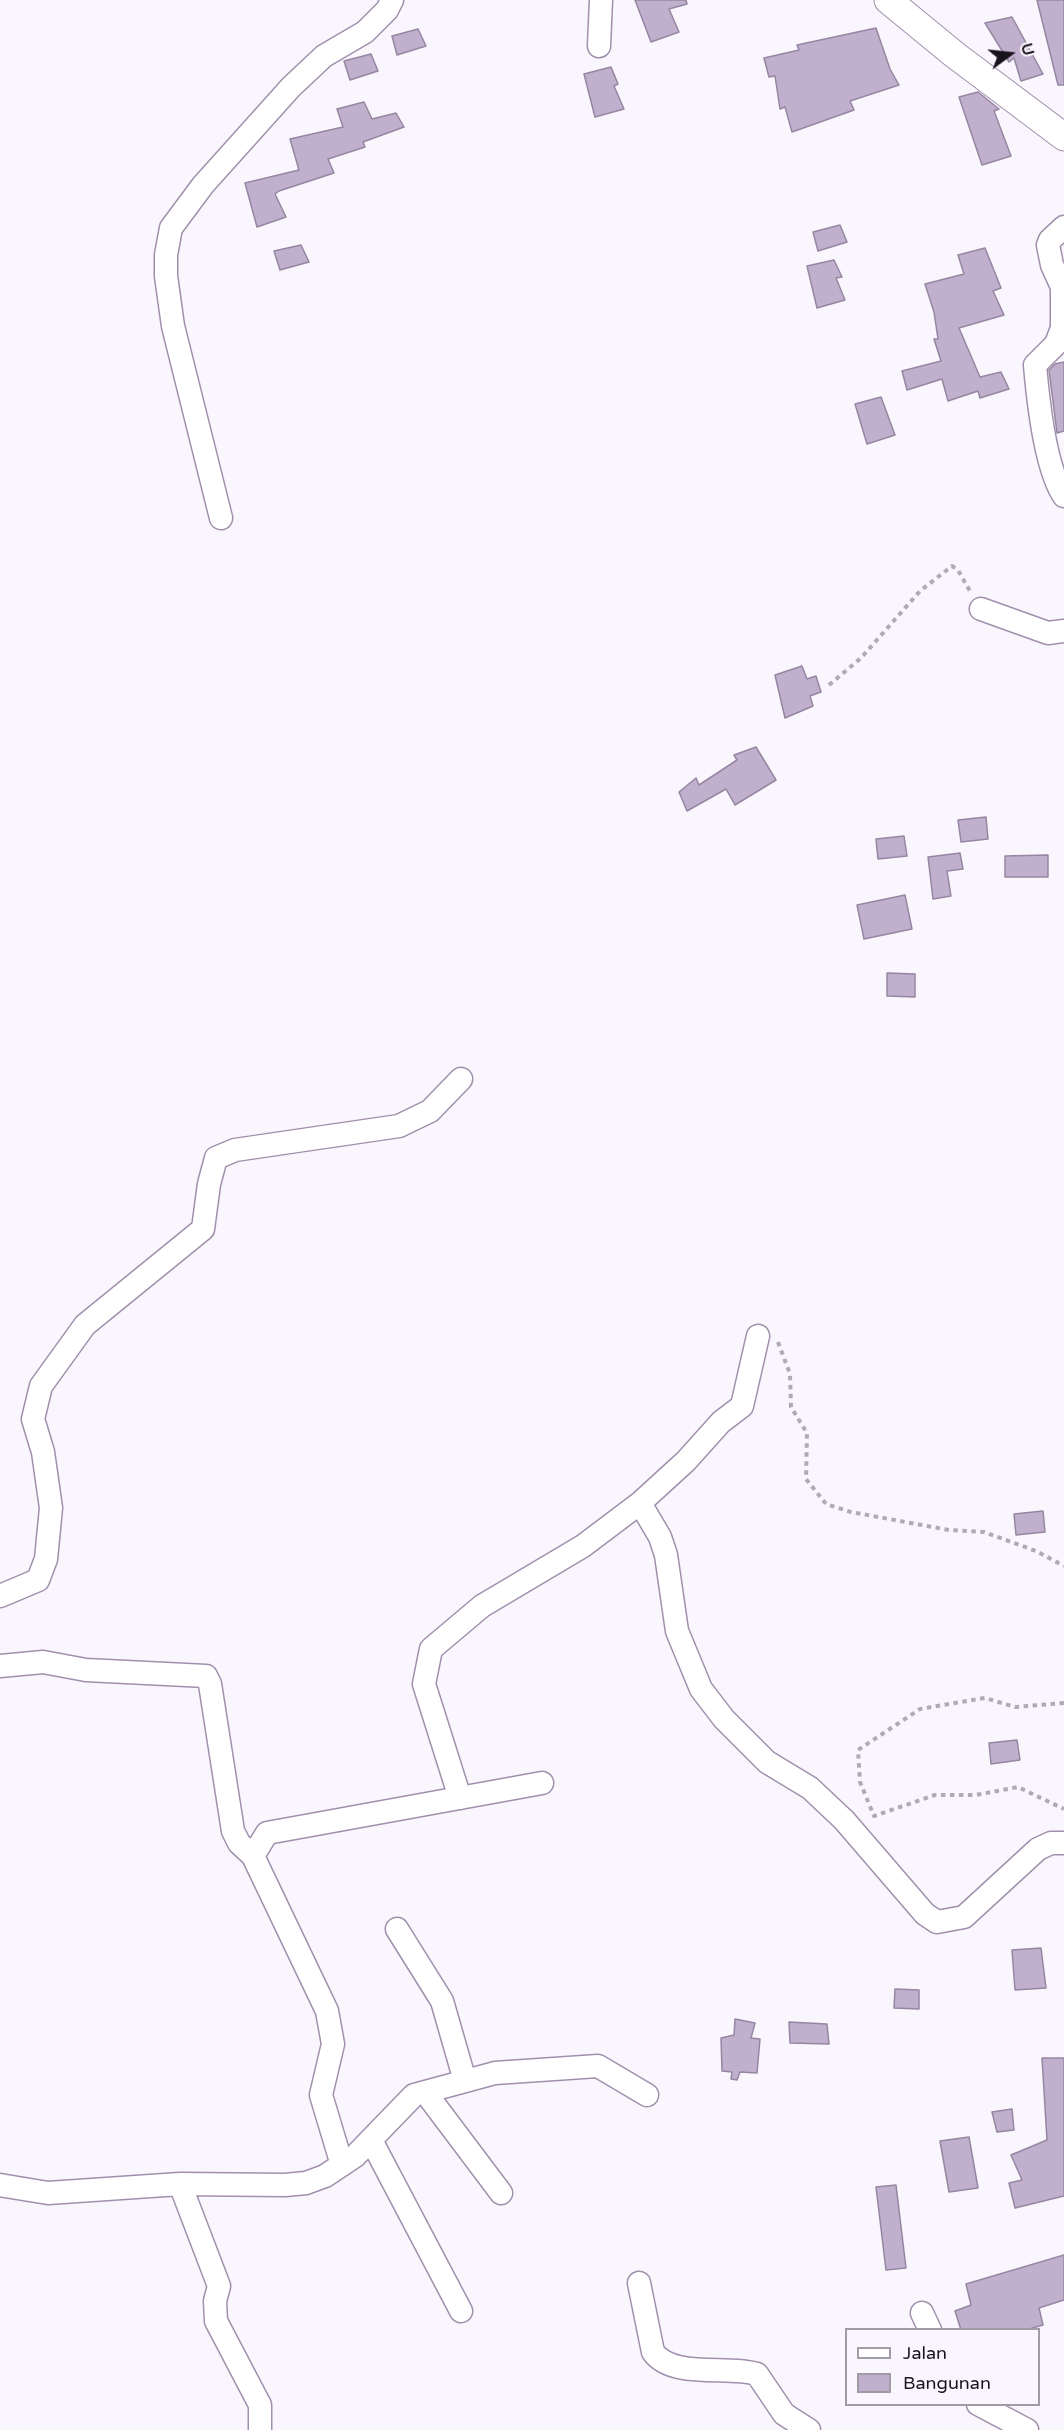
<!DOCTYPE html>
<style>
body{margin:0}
#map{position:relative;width:1064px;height:2430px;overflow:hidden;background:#faf6fd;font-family:"Varela Round",sans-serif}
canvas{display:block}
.legend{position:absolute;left:845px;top:2328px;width:195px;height:78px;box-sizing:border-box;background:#faf6fd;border:2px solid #a09ba4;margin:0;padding:8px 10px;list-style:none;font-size:18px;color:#1a131e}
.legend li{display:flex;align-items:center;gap:12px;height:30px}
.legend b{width:30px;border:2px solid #a09ba4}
.north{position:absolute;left:980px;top:24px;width:60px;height:60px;-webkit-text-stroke:4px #faf6fd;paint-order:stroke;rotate:75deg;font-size:16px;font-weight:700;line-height:24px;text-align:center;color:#1a131e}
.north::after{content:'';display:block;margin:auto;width:21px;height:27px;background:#1a131e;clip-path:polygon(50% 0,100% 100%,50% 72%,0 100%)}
</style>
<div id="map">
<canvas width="1064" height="2430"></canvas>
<ul class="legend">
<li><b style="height:8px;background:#fff"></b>Jalan</li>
<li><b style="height:16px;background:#c0b0cd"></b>Bangunan</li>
</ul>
<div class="north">U</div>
</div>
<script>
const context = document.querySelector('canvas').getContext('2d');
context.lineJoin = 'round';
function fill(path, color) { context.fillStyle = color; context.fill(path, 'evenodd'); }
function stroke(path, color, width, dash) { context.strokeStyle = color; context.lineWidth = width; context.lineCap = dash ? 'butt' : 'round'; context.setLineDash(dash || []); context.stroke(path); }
const building = new Path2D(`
 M635,0H686L687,4L669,9L679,32L651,42Z
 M1037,0H1064V85H1058Z
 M1012,17L1043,74L1021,81L1014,58L1009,62L985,23Z
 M876,28L890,69L899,85L850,101L854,110L792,132L785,107L780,109L775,76L769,77L764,58L799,50L797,45Z
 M418,29L426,46L397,55L392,36Z
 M371,54L378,71L350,80L344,61Z
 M611,67L618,84L614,86L624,109L595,117L584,74Z
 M978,92L999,109L994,111L1011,156L982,165L959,97Z
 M364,102L372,119L396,113L404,127L363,142L365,147L328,159L334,173L279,191L275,194L286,217L257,227L245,183L299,170L290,139L343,127L337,109Z
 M840,225L847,242L818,251L813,232Z
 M301,245L309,262L280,270L274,251Z
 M985,248L1001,288L993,291L1004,315L959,328L980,377L1001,372L1009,389L980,398L978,391L948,401L942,379L907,390L902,371L941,361L934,339H938L934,312L925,284L964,274L958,255Z
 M834,260L842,277L836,278L845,300L817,308L807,266Z
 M1064,362V431L1057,433L1049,370L1055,364Z
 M881,397L895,435L867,444L855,404Z
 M802,666L807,679L816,676L821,692L810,696L813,706L785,718L775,675Z
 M756,747L776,780L735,805L726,789L687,811L679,792L696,778L699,785L737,760L734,755Z
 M986,817L988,839L961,842L958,820Z
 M904,836L907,856L878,859L876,839Z
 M960,853L963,869L947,871L951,896L933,899L928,857Z
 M1048,855V877H1005V856Z
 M905,895L912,929L864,939L857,905Z
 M887,973L915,974V997L887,996Z
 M1043,1511L1045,1532L1016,1535L1014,1514Z
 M1017,1740L1020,1760L991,1764L989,1743Z
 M1041,1948L1046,1988L1015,1990L1012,1950Z
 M895,1989L919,1990V2009L894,2008Z
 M735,2019L755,2023L751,2038L760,2039L757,2073L740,2072L737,2080L731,2079L732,2072L722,2071L721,2038L734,2035Z
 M789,2022L827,2024L829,2044L790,2043Z
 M1042,2058H1064V2196L1015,2208L1009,2183L1022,2180L1011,2155L1047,2140Z
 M1012,2109L1014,2130L997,2132L992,2112Z
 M969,2137L978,2188L949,2192L940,2141Z
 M896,2185L906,2268L886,2270L876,2187Z
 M1064,2255V2300L1039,2308L1043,2325L1026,2330H961L955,2311L971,2305L966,2284Z`);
fill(building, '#c0b0cd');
stroke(building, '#9686a2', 1.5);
const minor = new Path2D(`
 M599,46L601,0
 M1064,227L1050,240L1048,245L1052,265L1062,287V328L1056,344L1035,365C1038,400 1045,468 1064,496
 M221,518L173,326L166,276V255L171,228L203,185L291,87L324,56L365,32L387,10L392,0
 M981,609L1048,633L1064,631
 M758,1336L742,1406L721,1422L686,1461L640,1503L660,1537L666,1555L677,1631L701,1689L724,1719L767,1762L810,1788L844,1820L925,1914L937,1922L964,1917L1038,1849L1051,1843H1064
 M0,1596L38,1580L46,1559L51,1508L43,1452L33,1419L41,1386L85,1325L203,1229L209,1184L216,1158L235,1150L399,1126L430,1111L461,1079
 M0,1666L43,1662L86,1670L206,1676L210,1684L233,1831L239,1843L253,1856L327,2011L333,2044L321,2095L342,2165
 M460,1798L424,1684L431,1649L482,1606L583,1546L640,1503
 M253,1856L267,1833L542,1783
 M397,1929L442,2001L465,2081
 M425,2092L501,2193
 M371,2140L461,2311
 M180,2184L219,2286L215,2301L216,2321L260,2405V2430
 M0,2185L48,2193L180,2184L285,2185L306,2183L325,2176L355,2156L414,2095L495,2073L598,2066L647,2095
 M639,2283L653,2352C672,2379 729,2365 757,2374L784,2414L809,2430
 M922,2313L930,2330
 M978,2404L1027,2430`);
const tertiary = new Path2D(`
 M888,0L955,55L1064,137`);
stroke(minor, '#a190ad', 25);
stroke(tertiary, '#a190ad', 29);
stroke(new Path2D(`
 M829,685L861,658L920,591L952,566L958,570L971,593
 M778,1342L790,1374L791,1407L807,1433L806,1479L826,1504L851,1512L949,1530L984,1532L1036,1551L1064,1566
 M1064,1703L1015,1707L985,1698L920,1709L858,1750L860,1782L874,1816L935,1795H976L1018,1787L1064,1809`), '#b0abb3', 4, [4.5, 4.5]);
stroke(minor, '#fff', 22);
stroke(tertiary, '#fff', 27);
</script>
